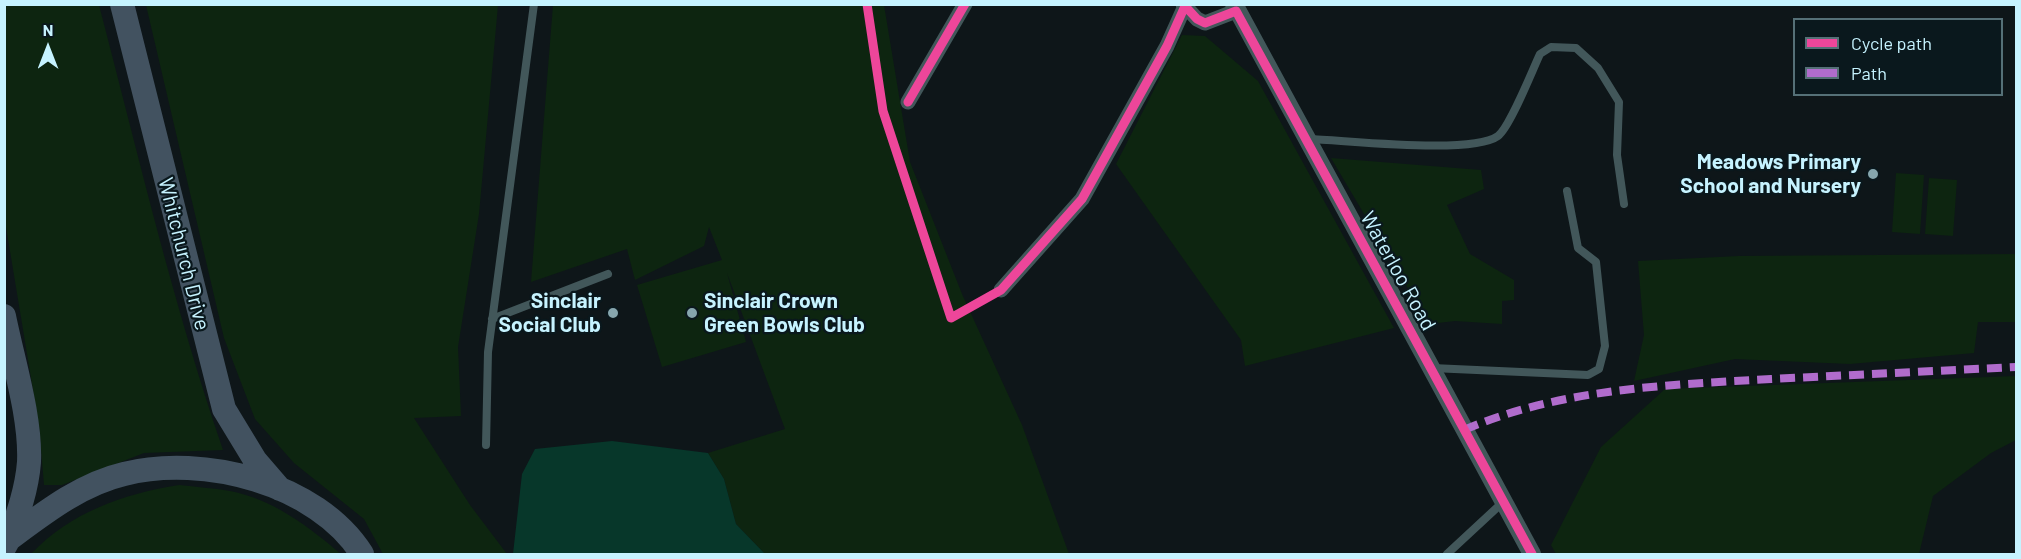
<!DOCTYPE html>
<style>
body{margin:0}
#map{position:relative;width:2021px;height:559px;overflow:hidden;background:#0e1619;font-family:Barlow,sans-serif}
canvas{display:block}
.frame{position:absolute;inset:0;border:6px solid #c6f3ff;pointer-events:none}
.legend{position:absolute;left:1793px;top:18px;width:210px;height:78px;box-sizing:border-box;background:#0a181d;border:2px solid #557077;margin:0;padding:8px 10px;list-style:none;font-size:18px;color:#c6f3ff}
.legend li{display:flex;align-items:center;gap:12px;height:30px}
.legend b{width:30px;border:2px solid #557077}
.north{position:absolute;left:18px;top:18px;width:60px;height:60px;-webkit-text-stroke:4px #0a181d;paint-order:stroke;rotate:0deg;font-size:16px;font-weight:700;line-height:24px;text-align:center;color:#c6f3ff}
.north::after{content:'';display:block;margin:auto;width:21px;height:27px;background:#c6f3ff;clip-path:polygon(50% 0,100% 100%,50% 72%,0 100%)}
</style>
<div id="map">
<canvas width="2021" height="559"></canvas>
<div class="frame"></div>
<ul class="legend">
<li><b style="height:8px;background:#ed469a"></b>Cycle path</li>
<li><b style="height:8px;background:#b06ccc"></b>Path</li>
</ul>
<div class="north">N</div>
</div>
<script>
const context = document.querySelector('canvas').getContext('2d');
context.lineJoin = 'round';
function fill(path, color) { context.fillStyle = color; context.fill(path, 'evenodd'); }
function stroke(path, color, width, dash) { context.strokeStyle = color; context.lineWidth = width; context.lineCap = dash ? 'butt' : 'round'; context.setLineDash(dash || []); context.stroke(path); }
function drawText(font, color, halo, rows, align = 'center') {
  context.font = font + ' Barlow,sans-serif'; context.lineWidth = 4.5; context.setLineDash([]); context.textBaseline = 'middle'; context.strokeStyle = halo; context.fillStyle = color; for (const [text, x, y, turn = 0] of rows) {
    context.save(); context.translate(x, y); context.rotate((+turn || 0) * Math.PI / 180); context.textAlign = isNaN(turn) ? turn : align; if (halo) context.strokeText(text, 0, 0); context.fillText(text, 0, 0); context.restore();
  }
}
fill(new Path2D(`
 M4,5H99C138,154 173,304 223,450L144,453L62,485H44L39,426L5,221Z
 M146,5H498L479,214L458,347L461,416L414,418L470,505L507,554H383L364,519L294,463L255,419L224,338Z
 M553,5H884L910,162L962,294L1022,425L1069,554H765L736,524L724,479L708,453L785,429L727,273L746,342L662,367L637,285L722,260L709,227L704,246L635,280L627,249L531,282Z
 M1182,35L1205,36L1258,81L1394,328L1245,366L1241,340L1116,164Z
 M1331,158L1481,170L1484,189L1447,205L1470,254L1514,280V300L1502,301V324L1455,321L1429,324Z
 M1896,173L1924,175L1920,234L1892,232Z
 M1929,178L1957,180L1953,236L1925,234Z
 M2016,254V322H1978L1974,353L1850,364L1735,359L1634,381L1644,335L1638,261L1739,256Z
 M2016,376V440L1991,453L1933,496L1919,554H1556L1551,545L1601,447L1665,389Z
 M179,485C196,487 213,488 230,491C273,499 309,527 341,554H31C71,512 123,494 179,485Z`), '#0d2510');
fill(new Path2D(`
 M612,441L708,453L724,479L736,524L765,554H513L522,474L535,449Z`), '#07372a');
stroke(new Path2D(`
 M1309,139C1346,140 1472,155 1498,136C1510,127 1532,71 1540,54L1551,47L1576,48L1598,68L1619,102L1617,155L1624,204
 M492,319L608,274
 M1432,368L1588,375L1599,369L1605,346L1596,262L1578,248L1567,191
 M486,445L488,352L534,4
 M1447,554L1502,503`), '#42575a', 8);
stroke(new Path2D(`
 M1183,4L1197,19L1205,23L1236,11
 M908,102L965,4
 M1001,290L1082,199L1167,46L1185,6`), '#42575a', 15);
stroke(new Path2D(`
 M1234,4L1532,554`), '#42575a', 18);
stroke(new Path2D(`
 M122,4L224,409L255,460L280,489
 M4,316C13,361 31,417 29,462C27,489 18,514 9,539
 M4,548L9,539C44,513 81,484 124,474C203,454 317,483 362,554`), '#425260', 24);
stroke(new Path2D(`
 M1464,430C1561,388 1668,385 1771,379C1853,375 1935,371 2016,367`), '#b06ccc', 8, [15, 8]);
stroke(new Path2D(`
 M867,4L883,111L951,318L1001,290L1082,199L1167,46L1185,6L1197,19L1205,23L1236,11L1532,554
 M908,102L965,4`), '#ed469a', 9);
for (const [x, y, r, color] of [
 [1873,174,6,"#86a6ae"],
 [613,313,6,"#86a6ae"],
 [692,313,6,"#86a6ae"]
]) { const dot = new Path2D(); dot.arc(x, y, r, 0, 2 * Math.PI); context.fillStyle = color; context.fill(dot); stroke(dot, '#0a181d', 2); }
drawText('bold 21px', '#c6f3ff', '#0a181d', [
 ["Meadows Primary",1861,162],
 ["School and Nursery",1861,186],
 ["Sinclair",601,301],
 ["Social Club",601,325],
 ["Sinclair Crown",704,301,"left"],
 ["Green Bowls Club",704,325,"left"]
], 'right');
drawText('21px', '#c6f3ff', '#0a181d', [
 ["Whitchurch Drive",184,254,76],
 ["Waterloo Road",1398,271,61]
]);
</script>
